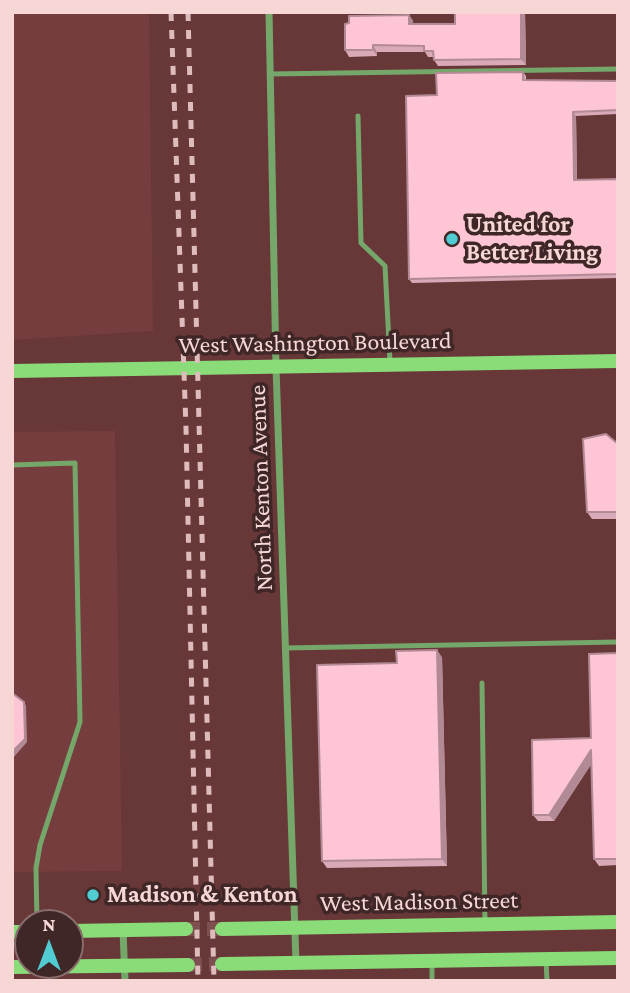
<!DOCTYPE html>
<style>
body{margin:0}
#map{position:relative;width:630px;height:993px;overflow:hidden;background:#683738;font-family:"Crimson Pro",serif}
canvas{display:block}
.frame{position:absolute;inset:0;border:14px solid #f6d7d6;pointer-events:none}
.north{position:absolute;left:14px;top:909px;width:70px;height:70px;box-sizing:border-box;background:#3e2726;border:2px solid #886d6c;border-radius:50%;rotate:0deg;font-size:19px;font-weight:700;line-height:28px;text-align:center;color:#f6d7d6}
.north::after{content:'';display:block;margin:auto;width:24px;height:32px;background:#51ccd3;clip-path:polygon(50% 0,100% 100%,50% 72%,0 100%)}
</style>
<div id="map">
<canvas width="630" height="993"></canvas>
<div class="frame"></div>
<div class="north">N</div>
</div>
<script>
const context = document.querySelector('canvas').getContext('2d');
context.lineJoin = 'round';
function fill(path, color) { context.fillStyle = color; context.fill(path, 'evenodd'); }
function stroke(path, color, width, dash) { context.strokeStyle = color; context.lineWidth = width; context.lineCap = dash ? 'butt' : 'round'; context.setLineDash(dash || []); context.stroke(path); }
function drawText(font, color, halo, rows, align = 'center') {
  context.font = font + ' "Crimson Pro",serif'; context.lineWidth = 7; context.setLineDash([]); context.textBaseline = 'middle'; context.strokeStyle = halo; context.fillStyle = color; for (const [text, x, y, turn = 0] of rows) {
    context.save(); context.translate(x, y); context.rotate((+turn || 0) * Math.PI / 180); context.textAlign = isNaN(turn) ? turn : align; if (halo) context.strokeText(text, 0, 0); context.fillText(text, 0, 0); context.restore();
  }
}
fill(new Path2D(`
 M12,12H149L153,331L12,340Z
 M115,431L122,871L12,872V432Z`), '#763d3e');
stroke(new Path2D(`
 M186,929H222
 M188,965L222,964`), '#7d4f50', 14, [14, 7]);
stroke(new Path2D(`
 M270,74L618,69
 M358,116L361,243L385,266L390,362
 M12,465L75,463L80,722L40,845L36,868L37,923
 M285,648L618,642
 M482,683L485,924
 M546,959L547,981
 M432,964V981`), '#75a76a', 5);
stroke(new Path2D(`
 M269,12L276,367L296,963
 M123,930L125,981`), '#75a76a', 7);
stroke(new Path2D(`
 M12,371L618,361
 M222,929L618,922
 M70,931L186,929
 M12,932H28
 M222,964L618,958
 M12,967L188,965`), '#8adc79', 14);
stroke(new Path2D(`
 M171,12L186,428L198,981
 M188,12L214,981`), '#debcbc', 5, [9, 9]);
fill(new Path2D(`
 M525,12L526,65L438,66L434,60V57H428L425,52H377V56L349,57L345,50L409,15L413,21V24H455Z
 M523,72L526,76V80L618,81V114L576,116L577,180L618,179V278L412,283L409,279L437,95Z
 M618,444V519H592L587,512Z
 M618,653V865L599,866L594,859L592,763L554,821H538L533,815L591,738Z
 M442,657L447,866L327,868L322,861L397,663Z`), '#daa9b7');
fill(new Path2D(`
 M521,12H525L526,65L521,59Z
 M409,15L413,21V31L409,24Z
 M373,45L377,52V56L373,50Z
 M573,112L576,116L577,184L574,180Z
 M12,633L14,696L12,693Z
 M437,650L442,657L447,866L442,859Z
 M24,702L26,706L27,742L13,758L12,752Z
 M591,750L596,757L554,821L549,815Z`), '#b28a95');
const building = new Path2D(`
 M455,12H521V59L434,60L433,51H424V46L373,45V50H345V24L349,23V16L409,15V24H455Z
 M523,72V80L618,81V110L573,112L574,180L618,179V274L409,279L406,96L437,95L436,73Z
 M606,434L618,444V512H587L583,439Z
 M437,650L442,859L322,861L317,665L397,663L396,651Z
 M618,653V859H594L591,750L549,815H533L532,740L591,738L589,654Z
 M12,693L24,702L25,739L12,752Z`);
fill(building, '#fec5d5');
stroke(building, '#b28a95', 2);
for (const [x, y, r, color] of [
 [452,239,7,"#51ccd3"],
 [93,895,7,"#51ccd3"]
]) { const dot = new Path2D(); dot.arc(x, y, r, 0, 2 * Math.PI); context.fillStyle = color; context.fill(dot); stroke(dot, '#3e2726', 2.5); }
drawText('bold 24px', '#f6d7d6', '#3e2726', [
 ["United for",466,225],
 ["Better Living",466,253],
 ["Madison & Kenton",107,895]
], 'left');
drawText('24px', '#f6d7d6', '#3e2726', [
 ["West Washington Boulevard",315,343,-1],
 ["North Kenton Avenue",261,488,-92],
 ["West Madison Street",419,902,-1]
]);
</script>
